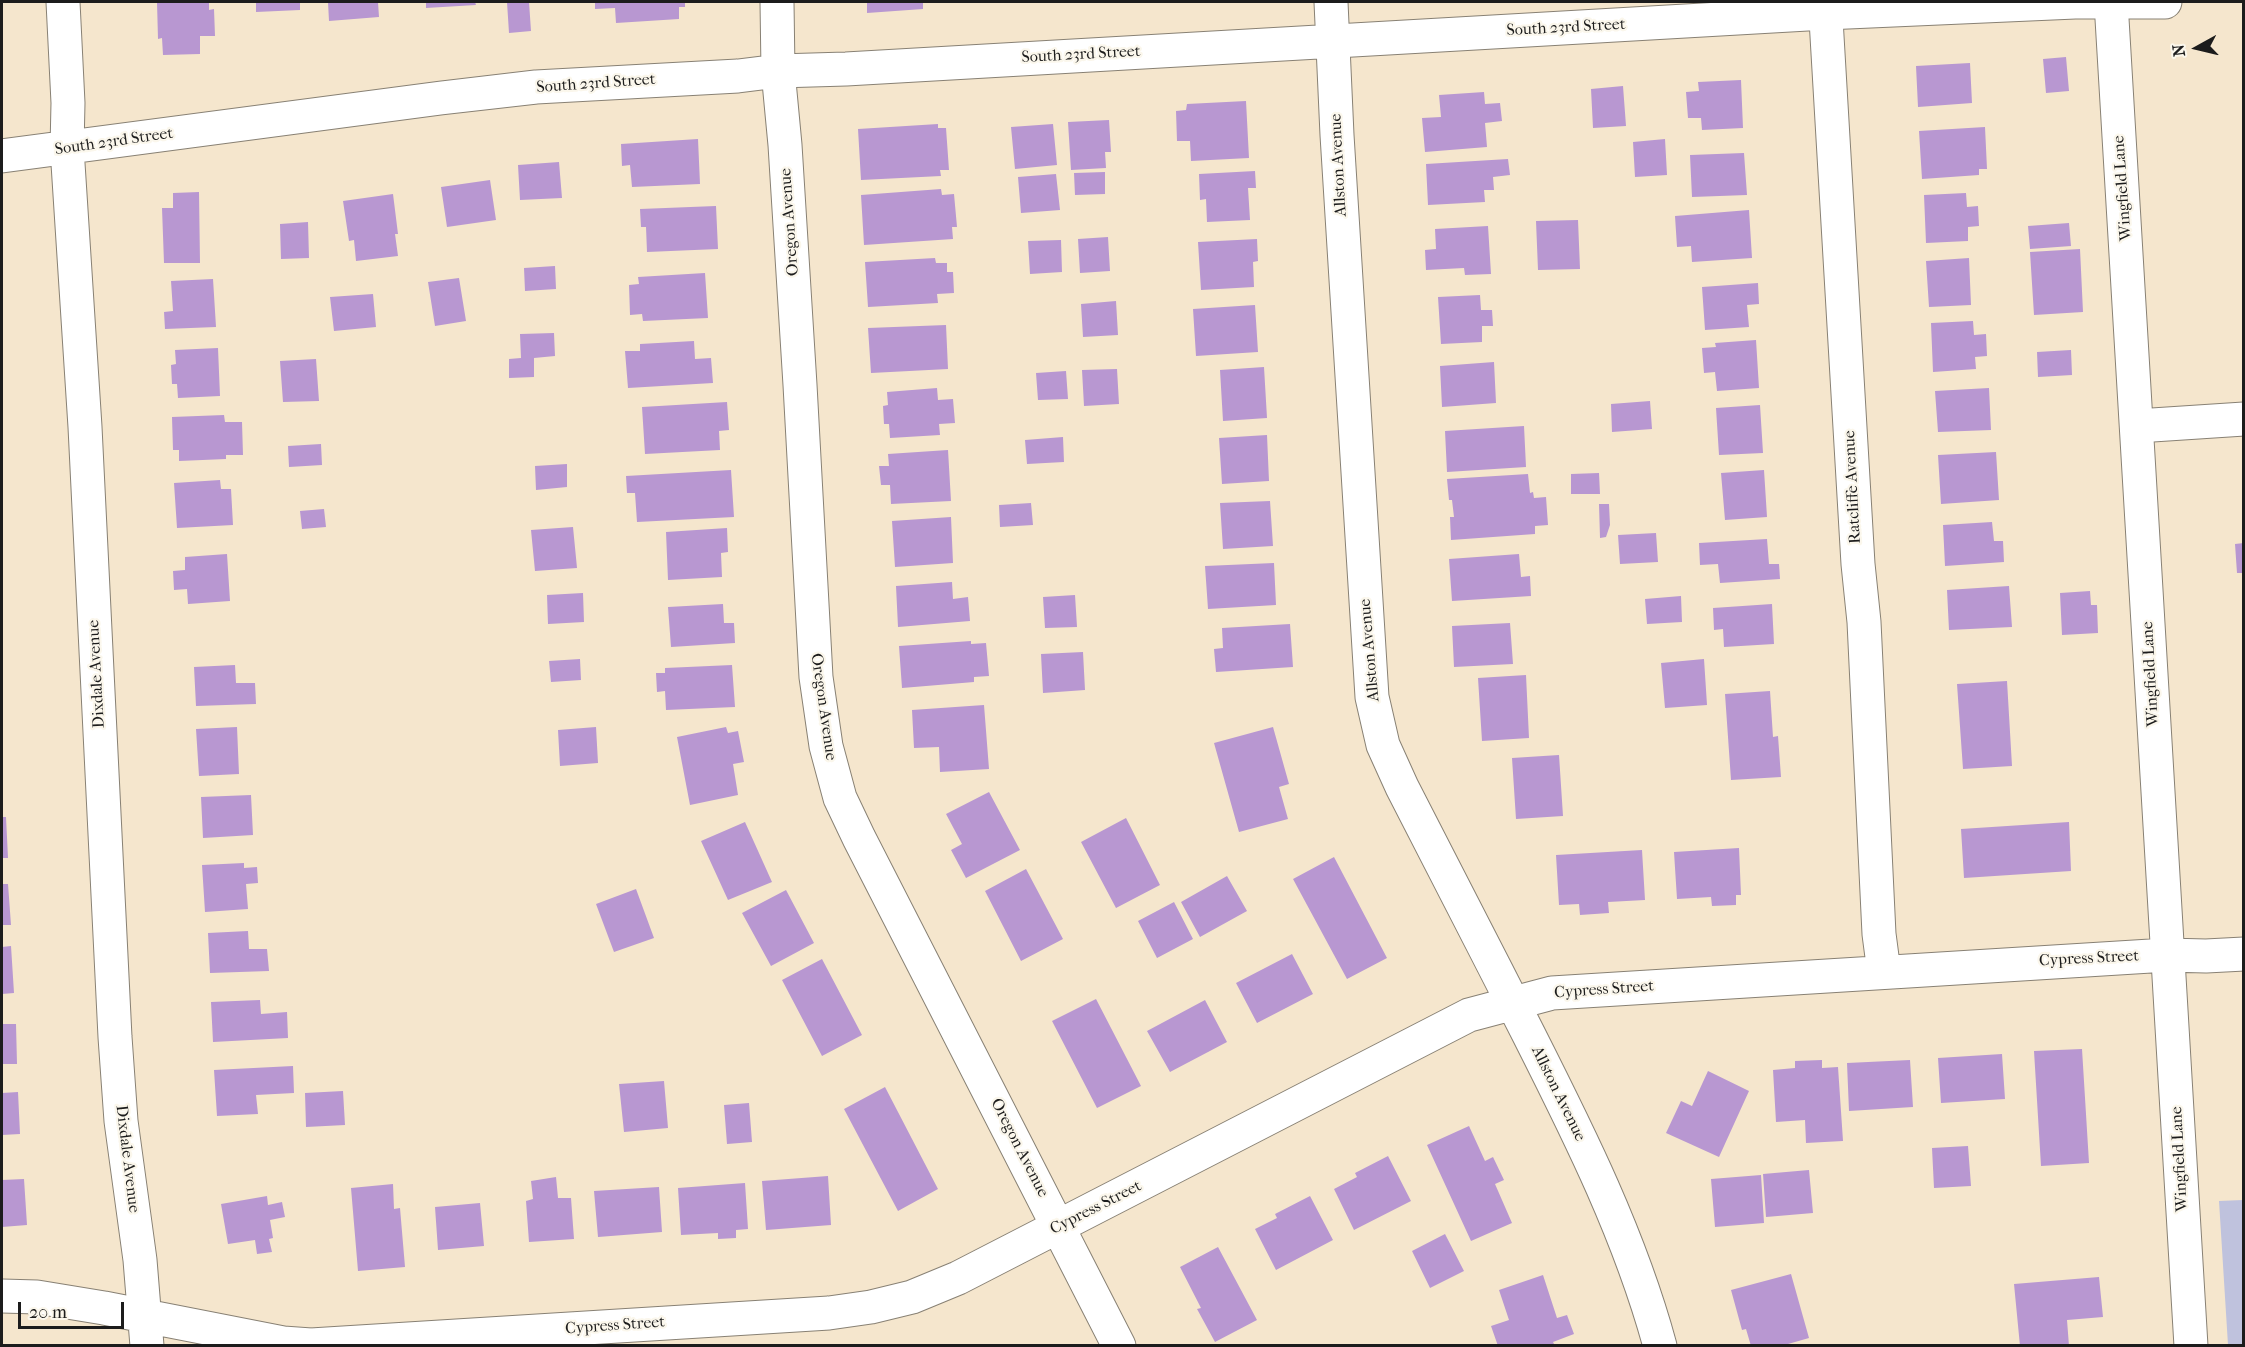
<!DOCTYPE html>
<style>
body{margin:0}
#map{position:relative;width:2245px;height:1347px;overflow:hidden;background:#f5e6cd;font-family:"IM FELL French Canon",serif}
canvas{display:block}
.frame{position:absolute;inset:0;border:3px solid #1c1c1c;pointer-events:none}
.north{position:absolute;left:2167px;top:18px;width:60px;height:60px;-webkit-text-stroke:4px #fbf7ec;paint-order:stroke;rotate:262deg;font-size:16px;font-weight:700;line-height:24px;text-align:center;color:#1c1c1c}
.north::after{content:'';display:block;margin:auto;width:21px;height:27px;background:#1c1c1c;clip-path:polygon(50% 0,100% 100%,50% 72%,0 100%)}
.scale{position:absolute;left:18px;top:1302px;width:106px;height:27px;box-sizing:border-box;border:3px solid #1c1c1c;border-top:0;padding-left:8px;font-size:18px;line-height:21px;white-space:nowrap;color:#1c1c1c;-webkit-text-stroke:4px #fbf7ec;paint-order:stroke}
</style>
<div id="map">
<canvas width="2245" height="1347"></canvas>
<div class="frame"></div>
<div class="north">N</div>
<div class="scale">20 m</div>
</div>
<script>
const context = document.querySelector('canvas').getContext('2d');
context.lineJoin = 'round';
function fill(path, color) { context.fillStyle = color; context.fill(path, 'evenodd'); }
function stroke(path, color, width, dash) { context.strokeStyle = color; context.lineWidth = width; context.lineCap = dash ? 'butt' : 'round'; context.setLineDash(dash || []); context.stroke(path); }
function drawText(font, color, halo, rows, align = 'center') {
  context.font = font + ' "IM FELL French Canon",serif'; context.lineWidth = 4.5; context.setLineDash([]); context.textBaseline = 'middle'; context.strokeStyle = halo; context.fillStyle = color; for (const [text, x, y, turn = 0] of rows) {
    context.save(); context.translate(x, y); context.rotate((+turn || 0) * Math.PI / 180); context.textAlign = isNaN(turn) ? turn : align; if (halo) context.strokeText(text, 0, 0); context.fillText(text, 0, 0); context.restore();
  }
}
fill(new Path2D(`
 M2243,1200V1345H2228L2219,1201Z`), '#bfc2dd');
fill(new Path2D(`
 M157,2H209V10L214,9L215,36H200V54L163,55L162,38L158,39Z
 M256,2H300V10L256,12Z
 M328,2H378L379,17L329,21Z
 M426,2H475L476,5L426,8Z
 M507,2H529L531,31L509,33Z
 M595,2H685V7H679V19L616,23L615,8L595,9Z
 M867,2H923V9L867,13Z
 M2066,57L2069,91L2046,93L2043,59Z
 M1970,63L1972,103L1918,107L1916,66Z
 M1741,80L1743,128L1702,130L1701,118H1688L1686,92L1699,91L1698,82Z
 M1623,86L1626,126L1593,128L1591,89Z
 M1484,92L1485,104L1500,103L1502,121L1485,123L1487,147L1425,152L1422,118L1441,117L1439,95Z
 M1246,101L1249,158L1191,161L1190,141H1177L1176,111L1186,110L1187,104Z
 M1109,120L1111,152H1105L1106,168L1071,170L1068,122Z
 M938,124V128H946L949,170H940L941,176L861,180L858,129Z
 M1053,124L1057,165L1015,169L1011,127Z
 M1985,127L1987,169H1979V175L1922,179L1919,131Z
 M698,139L700,184L632,187L630,165L622,166L621,144Z
 M1665,139L1667,175L1635,177L1633,142Z
 M1744,153L1747,195L1692,197L1690,155Z
 M1508,159L1510,175L1493,177L1494,190H1484L1485,202L1428,205L1426,164Z
 M559,162L562,198L520,200L518,165Z
 M1255,171L1256,188H1248L1250,220L1207,222L1206,199L1200,200L1199,174Z
 M1105,172V194L1075,195L1074,173Z
 M1056,174L1060,210L1021,213L1018,177Z
 M490,180L496,220L447,227L441,187Z
 M941,189L942,195L954,194L957,227H952L953,239L864,245L861,195Z
 M199,192L200,263H164L162,208H173V193Z
 M1966,193L1967,207L1978,206L1979,226L1968,227V241L1926,243L1924,195Z
 M393,194L398,234H395L398,256L356,261L354,240L349,241L343,201Z
 M716,206L718,249L647,252L646,227H641L640,209Z
 M1749,210L1752,258L1692,262L1691,246L1677,247L1675,216Z
 M1578,220L1580,269L1538,270L1536,221Z
 M308,222L309,258L281,259L280,224Z
 M2069,223L2071,246L2030,249L2028,226Z
 M1488,226L1491,274L1465,275L1464,268L1426,270L1425,250L1436,249L1435,229Z
 M1108,237L1110,271L1080,273L1078,239Z
 M1257,239L1258,261L1253,262L1254,287L1201,290L1198,242Z
 M1061,240L1062,272L1030,274L1028,241Z
 M2080,249L2083,312L2034,315L2030,252Z
 M935,258L936,263H947V272H953L954,293L937,294L938,303L868,307L865,262Z
 M1969,258L1971,305L1929,307L1926,261Z
 M555,266L556,289L525,291L524,268Z
 M705,273L708,318L643,321L642,314L630,315L629,285L639,284L638,277Z
 M459,278L466,321L435,326L428,282Z
 M213,279L216,327L165,329L164,312L173,311L171,281Z
 M1758,283L1759,304L1747,305L1749,327L1705,330L1702,287Z
 M373,294L376,327L334,331L330,297Z
 M1480,295L1481,310H1492L1493,326H1482V342L1441,344L1438,297Z
 M1116,301L1118,335L1083,337L1081,304Z
 M1255,305L1258,352L1196,356L1193,309Z
 M1973,321L1974,335L1986,334L1987,356L1975,357L1976,369L1933,372L1931,323Z
 M946,325L948,369L871,373L868,328Z
 M554,333L555,356L534,358V377L509,378V359L521,358L520,334Z
 M1756,340L1759,388L1717,391L1715,372L1704,373L1702,348L1716,347L1715,343Z
 M694,341L695,359L711,358L713,383L628,388L625,351H640V344Z
 M218,348L220,396L178,398L177,384H172L171,365L176,364L175,350Z
 M2071,350L2072,375L2038,377L2037,352Z
 M316,359L319,401L283,402L280,361Z
 M1494,362L1496,403L1442,407L1440,366Z
 M1264,367L1267,418L1223,421L1220,370Z
 M1117,369L1119,404L1084,406L1082,370Z
 M1066,371L1068,399L1038,400L1036,373Z
 M937,388L938,400L953,399L955,423L939,424L940,435L890,438L889,424H884L883,406L888,405L887,392Z
 M1989,388L1991,430L1938,432L1935,391Z
 M1650,401L1652,429L1612,432L1611,404Z
 M727,402L729,430L719,431L720,450L645,454L642,407Z
 M1760,405L1763,453L1719,455L1716,408Z
 M224,415L225,422H242L243,455H226V459L179,461V450H173L172,417Z
 M1524,426L1526,467L1447,472L1445,431Z
 M1267,435L1269,481L1222,484L1219,438Z
 M1063,437L1064,462L1027,464L1025,440Z
 M321,444L322,465L289,467L288,446Z
 M948,450L951,501L891,504L890,485H881L879,466H889L888,454Z
 M1996,452L1999,500L1941,504L1938,455Z
 M567,464V487L536,490L535,466Z
 M731,470L734,517L637,522L635,493H627L626,476Z
 M1764,470L1767,517L1725,520L1721,473Z
 M1599,473L1600,494H1571V474Z
 M1528,474L1530,493L1533,492L1534,498L1546,497L1548,525L1535,526V534L1451,540L1450,517H1454L1452,500H1449L1447,479Z
 M220,480L221,489H231L233,525L177,528L174,483Z
 M1270,501L1273,546L1223,549L1220,503Z
 M1031,503L1033,525L1000,527L999,505Z
 M1599,504H1609L1610,525L1606,537L1600,538Z
 M324,509L326,527L302,529L300,511Z
 M951,517L953,563L895,567L892,521Z
 M1992,522L1994,541H2003L2004,562L1945,566L1943,525Z
 M573,527L577,568L535,571L531,530Z
 M727,528L728,552L721,553L722,577L668,580L666,532Z
 M1656,533L1658,562L1620,564L1618,535Z
 M1767,539L1769,564H1779L1780,579L1720,583L1718,564L1700,565L1699,543Z
 M2244,543V573H2237L2235,544Z
 M227,554L230,601L188,604L187,589L174,590L173,571L185,570V557Z
 M1519,554L1521,577L1530,576L1531,596L1452,601L1449,559Z
 M1274,563L1276,605L1208,609L1205,566Z
 M952,582L953,599L968,597L970,621L898,627L896,586Z
 M2009,586L2012,627L1949,630L1947,590Z
 M2090,591L2091,605H2097L2098,633L2062,635L2060,593Z
 M583,593L584,622L548,624L547,595Z
 M1075,595L1077,627L1045,628L1043,597Z
 M1681,596L1682,622L1647,624L1645,599Z
 M723,604L724,623H734L735,643L671,647L668,607Z
 M1772,604L1774,644L1724,647L1723,629L1714,630L1713,608Z
 M1510,623L1513,664L1454,667L1452,626Z
 M1290,624L1293,667L1216,672L1214,649L1223,648L1222,628Z
 M971,641V644L986,643L989,676L974,677V682L902,688L899,646Z
 M1083,652L1085,690L1043,693L1041,654Z
 M580,659L581,680L551,682L549,661Z
 M1704,659L1707,705L1665,708L1661,663Z
 M235,665L236,683H255L256,704L196,706L194,667Z
 M732,665L735,707L666,710L665,691L657,692L656,673H665V668Z
 M1526,675L1529,738L1482,741L1478,678Z
 M2007,681L2012,766L1963,769L1957,684Z
 M1770,691L1773,737L1778,736L1781,777L1731,780L1725,694Z
 M984,705L989,769L940,772L939,747L914,748L912,710Z
 M237,727L239,774L199,776L196,729Z
 M596,727L598,763L560,766L558,730Z
 M726,727L728,733L738,731L744,762L733,764L738,795L690,805L677,737Z
 M1273,727L1289,784L1279,787L1288,819L1239,832L1214,743Z
 M1559,755L1563,816L1516,819L1512,758Z
 M989,792L1020,850L966,878L951,850L962,844L946,814Z
 M251,795L253,835L203,838L201,797Z
 M2,817H6L8,858H2Z
 M1126,818L1160,885L1116,908L1081,842Z
 M745,822L772,882L728,900L701,841Z
 M2069,822L2071,871L1964,878L1961,829Z
 M1739,848L1741,895H1736V905L1712,906L1711,897L1677,899L1674,852Z
 M1642,850L1645,900L1608,902L1609,913L1580,915L1579,904L1559,905L1556,855Z
 M1334,857L1387,958L1347,979L1293,879Z
 M244,863V868L257,867L258,883L246,884L248,909L205,912L202,865Z
 M1026,869L1063,939L1021,961L985,891Z
 M1227,876L1247,911L1200,937L1181,902Z
 M2,884H8L11,925H2Z
 M636,889L654,938L614,952L596,904Z
 M786,890L814,943L771,966L742,913Z
 M1174,902L1193,939L1157,958L1138,921Z
 M248,931L249,949H267L269,971L210,973L208,933Z
 M11,946L14,993L2,994V947Z
 M1292,954L1313,994L1257,1023L1236,983Z
 M822,959L862,1035L822,1056L782,980Z
 M1096,999L1141,1086L1097,1108L1052,1021Z
 M260,1000L261,1014L287,1012L288,1038L213,1042L211,1002Z
 M1205,1000L1227,1042L1170,1072L1147,1031Z
 M2,1024H16L17,1064H2Z
 M2082,1049L2089,1163L2041,1166L2034,1051Z
 M2002,1054L2005,1099L1941,1103L1938,1058Z
 M1822,1060V1068L1838,1067L1843,1141L1806,1143L1805,1120L1776,1122L1773,1070L1795,1068V1061Z
 M1910,1060L1913,1107L1849,1111L1847,1063Z
 M293,1066L294,1093L256,1095L258,1114L217,1116L214,1070Z
 M1708,1071L1749,1091L1719,1157L1666,1133L1681,1101L1692,1106Z
 M664,1081L668,1128L624,1132L619,1084Z
 M885,1087L938,1189L898,1211L844,1109Z
 M343,1091L345,1125L306,1127L305,1093Z
 M18,1092L20,1134L2,1135V1093Z
 M749,1103L752,1142L727,1144L724,1105Z
 M1469,1126L1485,1161L1493,1157L1504,1180L1495,1184L1512,1223L1471,1241L1427,1145Z
 M1968,1146L1971,1186L1934,1188L1932,1148Z
 M1388,1156L1411,1201L1354,1230L1334,1189L1357,1177L1355,1173Z
 M1809,1170L1813,1213L1766,1217L1763,1174Z
 M1761,1175L1764,1223L1715,1227L1711,1179Z
 M828,1176L831,1225L766,1230L762,1181Z
 M556,1177L558,1198H571L574,1239L529,1242L526,1201L533,1199L531,1181Z
 M24,1179L27,1225L2,1227V1180Z
 M745,1183L748,1229L736,1230V1238L718,1239V1233L681,1235L678,1188Z
 M393,1184L394,1209L400,1208L405,1267L358,1271L351,1188Z
 M659,1187L662,1232L598,1237L594,1191Z
 M267,1196L268,1205L282,1202L285,1217L270,1220L273,1238L269,1239L272,1252L257,1254L255,1240L228,1244L221,1204Z
 M1310,1196L1333,1240L1276,1270L1255,1229L1277,1218L1275,1214Z
 M480,1203L484,1246L438,1250L435,1207Z
 M1445,1234L1464,1271L1430,1288L1412,1251Z
 M1218,1247L1257,1320L1215,1342L1197,1309L1201,1308L1180,1267Z
 M1791,1274L1809,1338L1781,1346H1751L1746,1329L1742,1330L1731,1290Z
 M1543,1275L1557,1318L1567,1315L1574,1334L1553,1342L1555,1346H1498L1491,1326L1509,1320L1499,1290Z
 M2099,1277L2103,1317L2067,1320L2069,1346H2020L2014,1284Z`), '#b897d1');
const minor = new Path2D(`
 M63,2L68,103L67,148L85,427L115,1037L121,1121L140,1260L147,1346
 M777,2L778,71L785,145L800,385L816,677L826,746L840,798L859,838L1119,1346
 M1331,2L1337,135L1372,697L1383,745L1402,787C1444,869 1487,952 1529,1035C1580,1136 1630,1236 1660,1346
 M1825,2L1858,564L1864,622L1879,934L1884,972
 M2111,2L2191,1346
 M2,156L441,98L536,87L738,76L778,71L846,69L1825,13L2075,2H2165
 M2137,426L2244,419
 M2,1296L37,1297L104,1308L283,1343L311,1345L829,1313L871,1307L912,1297L958,1278L1469,1015L1552,993L2167,955L2206,956L2244,954`);
stroke(minor, '#888174', 35);
stroke(minor, '#fff', 33);
drawText('16px', '#1c1c1c', '#fbf7ec', [
 ["South 23rd Street",1566,28,-3],
 ["South 23rd Street",1081,55,-3],
 ["South 23rd Street",596,84,-4],
 ["South 23rd Street",114,142,-8],
 ["Allston Avenue",1339,165,-93],
 ["Wingfield Lane",2123,188,-94],
 ["Oregon Avenue",790,222,-94],
 ["Ratcliffe Avenue",1853,487,-93],
 ["Allston Avenue",1370,650,-95],
 ["Dixdale Avenue",97,674,-93],
 ["Wingfield Lane",2151,674,-93],
 ["Oregon Avenue",823,707,82],
 ["Cypress Street",2089,959,-3],
 ["Cypress Street",1604,990,-4],
 ["Allston Avenue",1558,1094,64],
 ["Oregon Avenue",1019,1148,63],
 ["Dixdale Avenue",127,1159,83],
 ["Wingfield Lane",2180,1159,-93],
 ["Cypress Street",1096,1208,-27],
 ["Cypress Street",615,1326,-4]
]);
</script>
